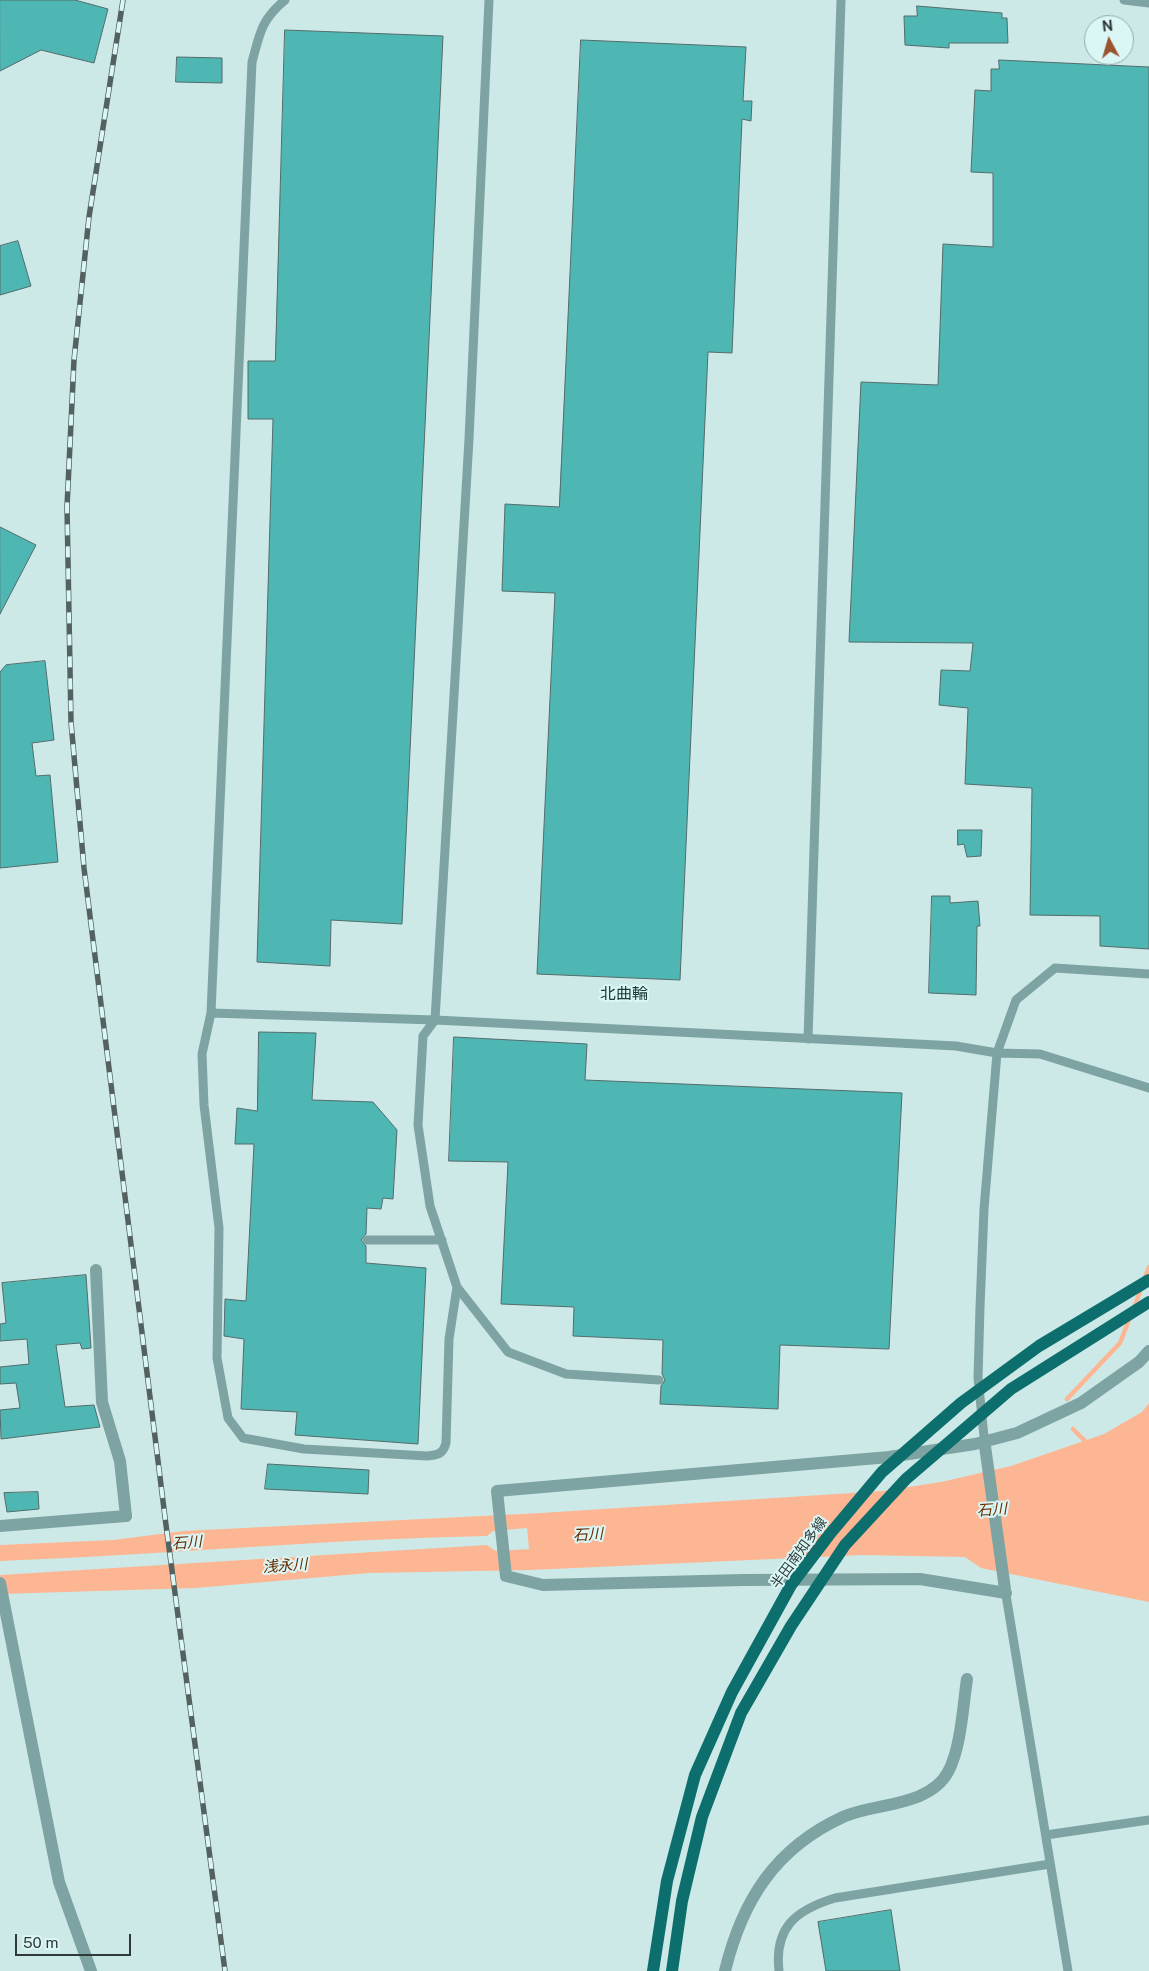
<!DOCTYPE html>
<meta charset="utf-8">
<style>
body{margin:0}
#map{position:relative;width:1149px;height:1971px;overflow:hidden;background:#cde9e7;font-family:"Public Sans",sans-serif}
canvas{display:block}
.north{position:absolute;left:1084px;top:15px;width:50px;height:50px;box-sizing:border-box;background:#daf6f5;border:1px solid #95aaa9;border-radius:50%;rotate:354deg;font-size:14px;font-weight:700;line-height:20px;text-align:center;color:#2e3938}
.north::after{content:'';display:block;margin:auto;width:18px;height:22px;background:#9a532c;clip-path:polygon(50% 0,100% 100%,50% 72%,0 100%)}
.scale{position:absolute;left:15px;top:1934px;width:116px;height:22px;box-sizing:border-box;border:2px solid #2e3938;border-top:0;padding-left:6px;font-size:15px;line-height:18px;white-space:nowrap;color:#2e3938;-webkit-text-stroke:4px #daf6f5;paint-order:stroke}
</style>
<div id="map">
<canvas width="1149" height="1971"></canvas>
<div class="north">N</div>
<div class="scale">50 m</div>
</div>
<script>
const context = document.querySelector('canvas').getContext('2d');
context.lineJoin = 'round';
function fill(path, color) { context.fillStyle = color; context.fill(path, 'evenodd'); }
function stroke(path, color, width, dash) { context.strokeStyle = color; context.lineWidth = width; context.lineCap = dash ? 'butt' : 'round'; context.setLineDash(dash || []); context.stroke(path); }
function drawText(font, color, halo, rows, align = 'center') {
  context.font = font + ' "Public Sans","Noto Sans JP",sans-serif'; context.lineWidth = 4; context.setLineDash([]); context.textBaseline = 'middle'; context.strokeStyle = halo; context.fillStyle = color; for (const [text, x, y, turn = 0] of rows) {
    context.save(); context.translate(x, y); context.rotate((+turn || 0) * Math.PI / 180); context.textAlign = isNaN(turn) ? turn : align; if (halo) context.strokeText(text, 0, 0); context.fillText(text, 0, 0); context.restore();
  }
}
fill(new Path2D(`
 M1149,1403V1602L981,1568L965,1557L861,1555L531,1570L369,1573L196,1588L0,1594V1575L487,1545L496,1551L529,1549L527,1528L493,1531L487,1536C324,1539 162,1555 0,1561V1545L113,1540L184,1531L541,1513L883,1491L941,1482L1011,1466L1104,1434L1142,1412Z`), '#fdb693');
stroke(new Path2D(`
 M1144,1280L1149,1267
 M1134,1308L1141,1289
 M1067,1399L1120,1343L1130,1317
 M1073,1429L1088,1444`), '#fdb693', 4.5);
const building = new Path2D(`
 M0,0H75L108,9L94,63L41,50L0,71Z
 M917,6L1002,13V18H1007L1008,43H949V48L905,45L904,16H917Z
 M285,30L443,36L402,924L331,920L330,966L257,962L273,419H248V361H275Z
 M581,40L746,47L743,101H752L751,121L742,119L732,353L708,352L680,980L537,974L555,593L502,591L505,504L559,507Z
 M177,57L222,58V83L176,82Z
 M999,60L1149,67V949L1100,946V916L1030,915L1032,788L965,784L968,708L939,705L941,670L970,671L973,643L849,642L861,382L938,385L943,244L993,247V173L971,172L975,90L991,91V69H999Z
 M18,241L31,286L0,295V246Z
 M0,527L36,545L0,614Z
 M45,661L54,740L32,743L36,776L50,775L58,862L0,868V672L6,665Z
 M958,830H982L981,856L967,857L964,844L958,845Z
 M932,896H950V903L978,901L980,926H977L976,995L929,993Z
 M259,1032L316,1033L312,1100L373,1102L397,1130L393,1199L383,1198L381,1209L367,1208L366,1234L361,1240L366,1246V1263L426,1268L418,1444L295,1435L297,1412L241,1409L244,1339L224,1336L225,1299L246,1301L254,1144H235L237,1108L257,1111Z
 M454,1037L587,1044L585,1080L902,1093L889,1349L780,1345L778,1409L660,1404L661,1386L665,1380L662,1374L663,1340L573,1336L574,1307L501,1304L508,1162L449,1161Z
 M86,1275L91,1348L82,1349L80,1343L56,1345L65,1407L94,1405L100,1427L1,1439L0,1410L20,1408L16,1383L0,1384V1367L29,1364L27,1339L0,1341V1324L6,1323L2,1283Z
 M268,1464L369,1470L368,1494L265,1489Z
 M38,1492L39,1509L7,1512L4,1493Z
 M891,1910L900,1971H826L818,1922Z`);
fill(building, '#4eb6b3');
stroke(building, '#536c6a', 1);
stroke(new Path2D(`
 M285,0C261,20 260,33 252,62L211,1013L202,1054L204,1105L219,1228L217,1358L228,1418L243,1438L304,1449L427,1456C438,1455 443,1454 446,1443L449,1339L457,1287
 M1124,0L1149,3
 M211,1013L435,1020L469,439L489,0
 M808,1039L841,0
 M367,1240H442
 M659,1380L566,1374L508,1352L457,1287L430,1206L418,1125L423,1036L435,1020L859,1041L956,1046L997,1053L1040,1054L1149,1088
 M985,1446L978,1378L980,1307L984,1209L997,1053L1016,1000L1055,968L1149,974
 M1005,1589L1068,1971
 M1046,1835L1149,1820
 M779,1971C774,1927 796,1910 835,1898L1050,1864`), '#7da4a2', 9);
stroke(new Path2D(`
 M96,1270L102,1402L120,1461L126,1516
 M985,1446L1005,1589
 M1006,1593L920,1579L743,1580L543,1585L506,1576L497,1491L889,1457L975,1444L1017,1433L1081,1403L1139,1362L1149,1351
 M725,1971C742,1901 775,1848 843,1817C874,1803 929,1807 948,1772C961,1748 963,1706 967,1679`), '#7da4a2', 12);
stroke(new Path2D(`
 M0,1526L126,1516
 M0,1583L59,1882L91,1971`), '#7da4a2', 12);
const rail = new Path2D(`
 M123,0L89,217L74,360L67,507L71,722L84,868L166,1525L225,1971`);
stroke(rail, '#536261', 5.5);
stroke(rail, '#daf6f5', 4, [11]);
stroke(new Path2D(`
 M653,1971L667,1881L695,1775L732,1692L791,1585L829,1535L882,1472L961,1403L1039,1346L1149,1280
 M672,1971L682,1901L702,1817L741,1713L791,1626L845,1545L906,1479L1011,1389L1149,1302`), '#0d6f6d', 12);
drawText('14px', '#2e3938', '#daf6f5', [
 ["半田南知多線",799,1553,-54]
]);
drawText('italic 15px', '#672a00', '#daf6f5', [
 ["石川",992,1510,-4],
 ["石川",588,1535,-3],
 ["石川",187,1543,-4],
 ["浅永川",285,1566,-4]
]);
drawText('16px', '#203837', '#daf6f5', [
 ["北曲輪",624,994]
]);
</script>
